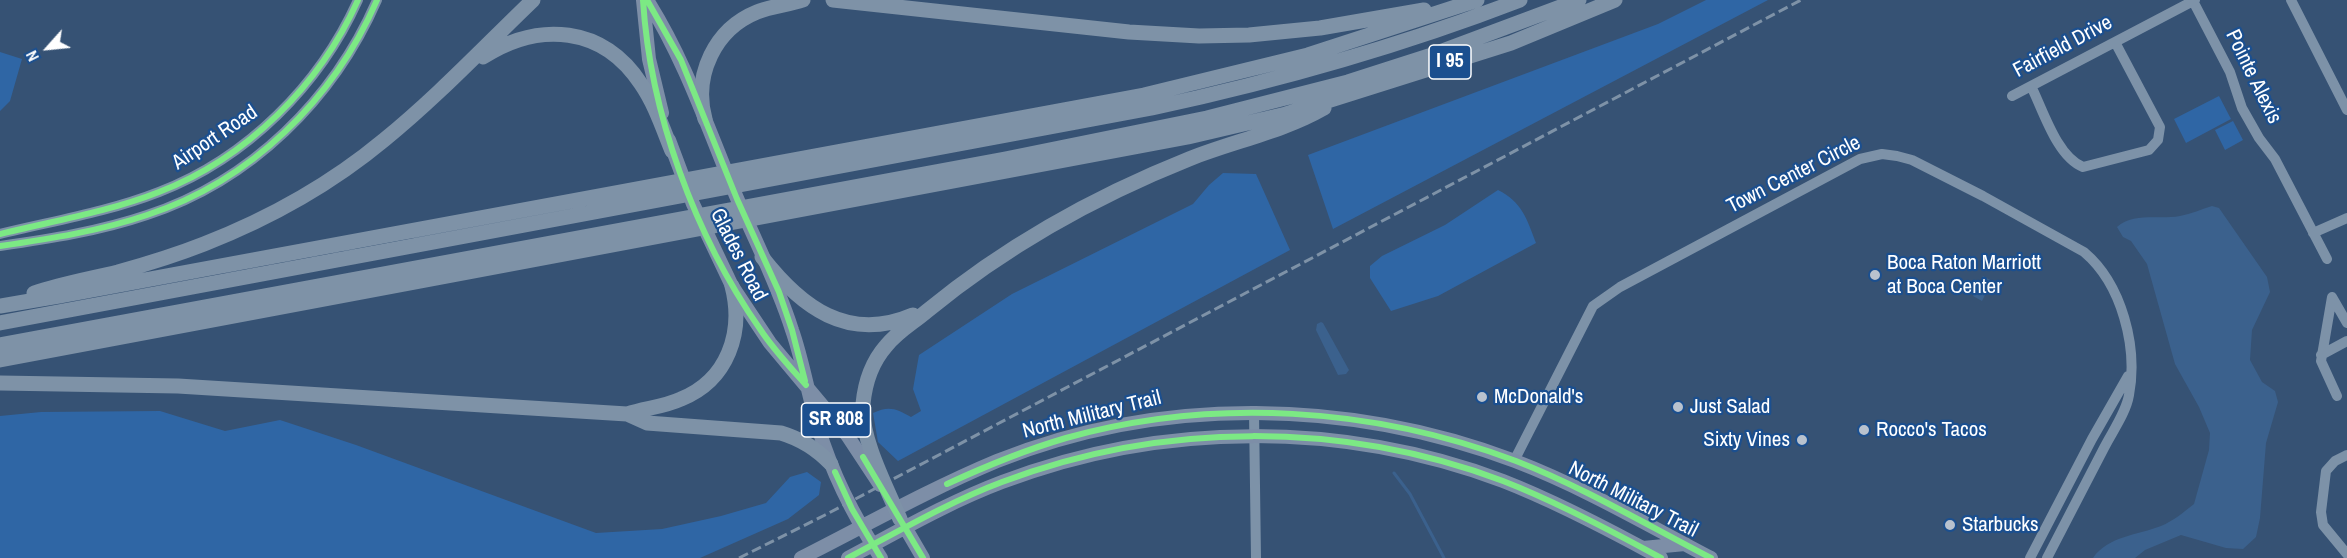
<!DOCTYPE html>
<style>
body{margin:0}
#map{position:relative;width:2347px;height:558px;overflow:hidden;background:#365274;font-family:"Archivo Narrow",sans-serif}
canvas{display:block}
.north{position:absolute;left:18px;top:18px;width:60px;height:60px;-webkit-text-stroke:4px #1b4f8f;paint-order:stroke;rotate:243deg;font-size:16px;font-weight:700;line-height:24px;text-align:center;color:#fff}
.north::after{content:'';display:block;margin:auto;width:21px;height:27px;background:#fff;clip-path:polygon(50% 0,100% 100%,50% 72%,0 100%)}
</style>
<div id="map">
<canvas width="2347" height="558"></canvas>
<div class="north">N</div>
</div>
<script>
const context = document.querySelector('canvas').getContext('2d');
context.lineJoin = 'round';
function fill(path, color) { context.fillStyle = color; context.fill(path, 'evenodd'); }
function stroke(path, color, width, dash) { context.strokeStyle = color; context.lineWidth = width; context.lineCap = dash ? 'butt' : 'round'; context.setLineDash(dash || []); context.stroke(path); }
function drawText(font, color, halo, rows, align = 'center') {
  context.font = font + ' "Archivo Narrow",sans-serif'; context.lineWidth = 4.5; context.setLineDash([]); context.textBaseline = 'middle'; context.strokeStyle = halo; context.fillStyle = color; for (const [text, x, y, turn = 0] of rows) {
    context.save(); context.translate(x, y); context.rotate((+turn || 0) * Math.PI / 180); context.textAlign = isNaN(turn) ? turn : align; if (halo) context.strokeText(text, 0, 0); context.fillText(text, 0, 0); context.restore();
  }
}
fill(new Path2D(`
 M1706,0H1768L1333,229L1308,155L1658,24Z
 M0,52L22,59L10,101L0,111Z
 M2219,96L2231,119L2186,143L2174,119Z
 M2233,121L2243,140L2225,150L2215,130Z
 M1223,173L1256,174L1290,250L898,461L878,442L873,413C889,405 897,409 911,417L921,411L913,389L919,355L1012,294L1193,204L1209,185Z
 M1498,190C1522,202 1527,219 1536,243L1438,296L1391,311L1370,278V266L1382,256L1445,225Z
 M160,411L225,431L280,420L356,445L596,533L662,529L721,516L766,503L790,477L807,472L821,482L819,495L788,519L700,558H0V416L41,412Z`), '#2f66a5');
fill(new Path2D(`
 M2212,206L2219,208L2267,277L2270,292L2252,330L2250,360L2262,382L2275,391L2278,402L2266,443L2260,518L2256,537L2243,549L2226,548L2181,535L2145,550L2135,558H2093C2108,536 2138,535 2161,526C2173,521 2184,512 2194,504L2209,450L2210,433L2199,407L2175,364L2147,264L2131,241L2123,237L2117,227C2133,212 2160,220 2180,216C2191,214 2202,209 2212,206Z
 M1983,276L1992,281L1982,301L1973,296Z
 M1321,322L1323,323L1349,370L1346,374L1338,375L1316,330L1317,324Z`), '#3b618d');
stroke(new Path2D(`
 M1394,473L1410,494L1444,558`), '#3b618d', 3);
stroke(new Path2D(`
 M2291,0L2347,110
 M2193,1L2230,72L2242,108L2259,138L2275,159L2327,259
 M2031,86C2043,110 2057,157 2083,167L2149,150L2158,140L2160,127L2115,42
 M2012,96L2195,0
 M2313,233L2347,218
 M0,234C53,221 108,212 159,192C247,158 320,85 358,0
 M0,246C49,239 100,231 147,215C251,181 334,99 377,0
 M2321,355L2347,341
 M2337,396L2321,361L2332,297L2347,323
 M1254,413L1256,558
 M2347,455L2335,461L2326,471L2321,512L2323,525L2347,554
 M1514,461L1593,306L1620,287L1860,159L1882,154L1897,156L1912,160L1983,196L2084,252C2122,284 2138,347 2129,395C2126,413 2112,432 2104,448C2085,485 2066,521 2047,558
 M2030,558L2092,439L2128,376`), '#7d92a8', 10);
stroke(new Path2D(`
 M643,0L649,59L662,113
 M647,0C685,60 707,126 734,191C753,237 777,282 792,330C803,361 808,395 818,427C832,473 854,517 881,558
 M669,140L693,204L732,286L770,343L847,435L880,485
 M902,522L923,558
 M1643,548L1685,544
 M801,558C866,525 930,489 997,461C1162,395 1350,399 1515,461C1583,487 1646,524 1711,558
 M848,558C899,531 949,502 1002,482C1162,421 1343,421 1503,481C1557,502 1610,530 1661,558`), '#7d8ea7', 14);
stroke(new Path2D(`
 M833,0L1129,32L1199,36L1249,35L1320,28L1424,10
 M483,57C539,21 603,26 641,84C655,104 663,129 672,151
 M705,119C693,75 715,29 757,12C772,6 788,5 803,0
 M762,257C801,307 848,343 913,315
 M34,293C61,284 89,279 118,272C147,264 176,255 204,244C268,219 331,184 384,140C437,97 484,47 533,0
 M0,306L59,296L1144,95L1308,55L1477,0
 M0,323L1152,108C1277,81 1401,46 1520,0
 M0,345L1005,159L1207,118L1348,82L1429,56L1579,0
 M0,360L1188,137L1286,114L1511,43L1615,0
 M0,383L178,386L627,414L647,423L781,433C801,439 817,449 831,464
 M627,414C645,408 664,407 681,399C728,380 744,332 732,286
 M900,519C887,488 860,438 863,404C865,383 872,362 886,346C898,331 913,323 927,311C1005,247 1096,196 1189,159C1234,141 1282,132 1324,108`), '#7e92a7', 15);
stroke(new Path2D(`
 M739,558L825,515L1801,0`), '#7e92a7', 3, [10, 4.5]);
stroke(new Path2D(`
 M643,0C650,113 695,236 760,329C773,349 790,367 806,385
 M647,0L681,60L737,199L779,292L792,330L805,381
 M0,234C53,221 108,212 159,192C247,158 320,85 358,0
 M0,246C49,239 100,231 147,215C251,181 334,99 377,0
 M863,457L923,558
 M835,472L852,509L881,558
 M947,484C986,466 1025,450 1066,438C1213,397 1373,407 1516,461C1583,487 1647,525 1711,558
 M848,558C899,531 949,502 1002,482C1162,421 1343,421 1503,481C1557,502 1610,530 1661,558`), '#7ce984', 6);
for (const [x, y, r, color] of [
 [1875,275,6,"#b9c2ce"],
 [1482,397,6,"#b9c2ce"],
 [1678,407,6,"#b9c2ce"],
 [1864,430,6,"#b9c2ce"],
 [1802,440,6,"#b9c2ce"],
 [1950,525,6,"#b9c2ce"]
]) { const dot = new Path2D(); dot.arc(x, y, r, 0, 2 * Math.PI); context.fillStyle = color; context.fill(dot); stroke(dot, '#1b4f8f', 2); }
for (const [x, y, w] of [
 [1450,62,42],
 [836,420,69]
]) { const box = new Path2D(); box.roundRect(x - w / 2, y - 17, w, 34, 4.5); context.fillStyle = '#1b4f8f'; context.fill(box); stroke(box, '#fff', 1.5); }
drawText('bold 20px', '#fff', null, [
 ["I 95",1450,62],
 ["SR 808",836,420]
]);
drawText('21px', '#fff', '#1b4f8f', [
 ["Fairfield Drive",2063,47,-28],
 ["Pointe Alexis",2253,77,64],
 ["Airport Road",215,138,-34],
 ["Town Center Circle",1794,175,-27],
 ["Glades Road",738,255,63],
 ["North Military Trail",1092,415,-14],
 ["North Military Trail",1633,500,27]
]);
drawText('21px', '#fff', '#1b4f8f', [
 ["Boca Raton Marriott",1887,263],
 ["at Boca Center",1887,287],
 ["McDonald's",1494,397],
 ["Just Salad",1690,407],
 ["Rocco's Tacos",1876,430],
 ["Sixty Vines",1790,440,"right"],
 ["Starbucks",1962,525]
], 'left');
</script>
